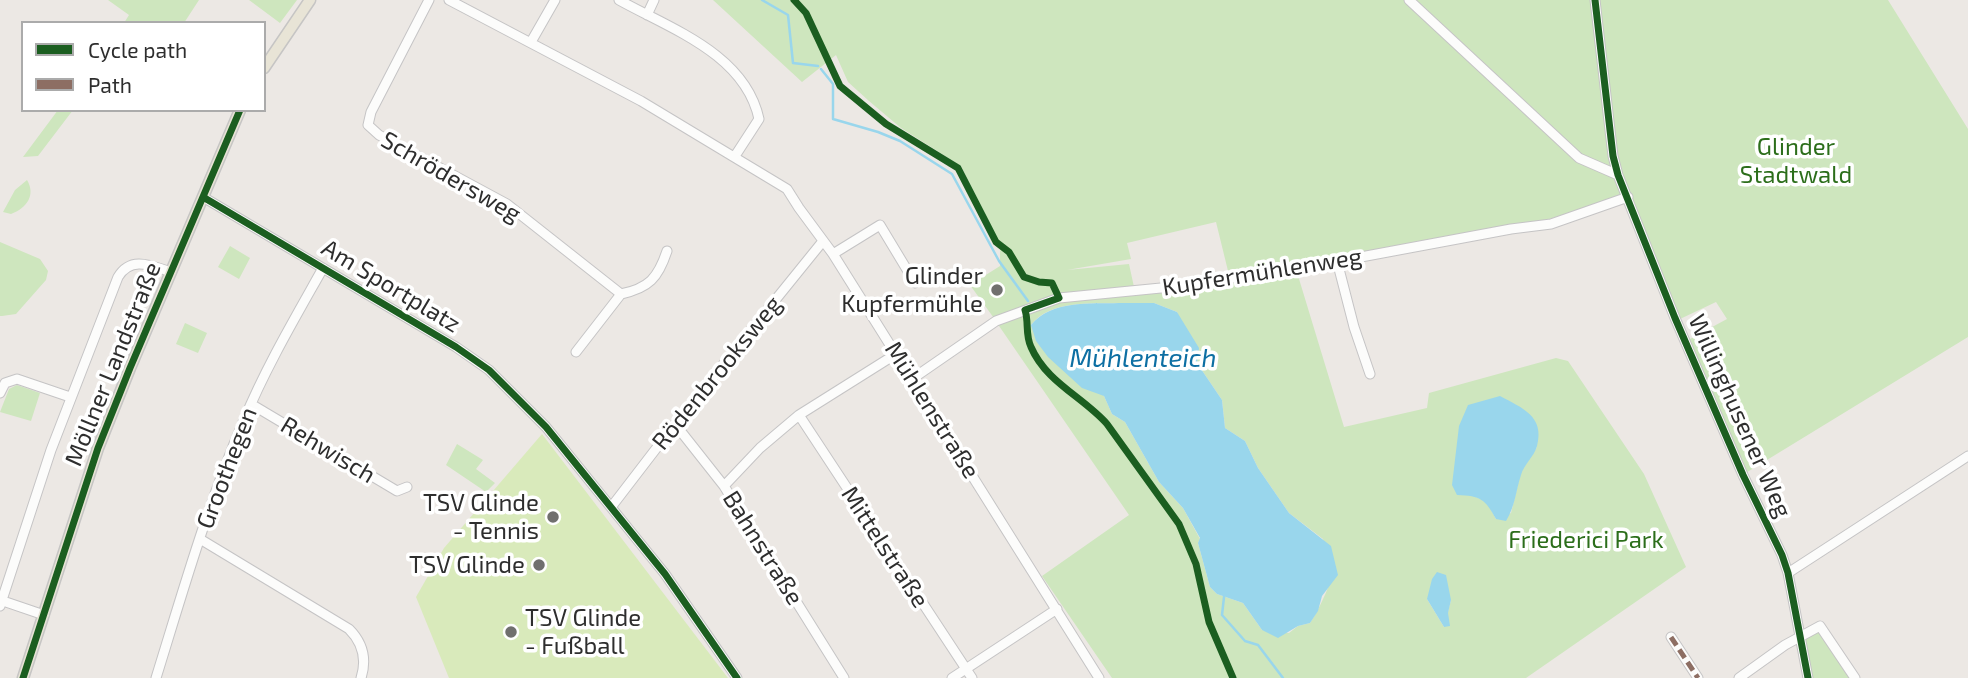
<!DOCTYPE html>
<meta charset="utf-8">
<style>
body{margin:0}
#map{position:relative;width:1968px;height:678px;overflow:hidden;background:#ece8e4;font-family:"Exo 2",sans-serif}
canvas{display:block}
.legend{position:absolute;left:21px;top:21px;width:245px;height:91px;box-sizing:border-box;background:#fff;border:2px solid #ababab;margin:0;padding:9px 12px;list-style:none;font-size:21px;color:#2e2e2e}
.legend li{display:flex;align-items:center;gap:14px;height:35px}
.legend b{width:35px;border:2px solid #ababab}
</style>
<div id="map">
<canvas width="1968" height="678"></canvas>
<ul class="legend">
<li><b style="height:9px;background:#1b5e20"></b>Cycle path</li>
<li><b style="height:9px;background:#8d6e63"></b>Path</li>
</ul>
</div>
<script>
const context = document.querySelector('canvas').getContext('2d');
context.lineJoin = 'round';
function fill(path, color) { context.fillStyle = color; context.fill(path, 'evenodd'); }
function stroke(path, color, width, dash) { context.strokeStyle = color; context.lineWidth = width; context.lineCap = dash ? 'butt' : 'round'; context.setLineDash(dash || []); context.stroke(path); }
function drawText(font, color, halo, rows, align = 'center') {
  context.font = font + ' "Exo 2",sans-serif'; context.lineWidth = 7; context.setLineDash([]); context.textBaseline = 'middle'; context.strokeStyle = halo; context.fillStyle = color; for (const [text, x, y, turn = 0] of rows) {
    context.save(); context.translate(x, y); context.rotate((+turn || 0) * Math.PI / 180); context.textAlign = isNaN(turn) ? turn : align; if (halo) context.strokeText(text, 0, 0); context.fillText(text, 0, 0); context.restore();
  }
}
fill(new Path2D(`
 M108,0H199L184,23H124L129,15Z
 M249,0H297L280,23Z
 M713,0H1888L1968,129V337L1744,474L1688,340L1727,319L1716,302L1680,319L1649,242L1623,196L1549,219L1295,265L1229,275L1216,222L1127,243L1131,259L1067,270L1129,264L1134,287L1059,298L996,321L970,285L1000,266V244L961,166L901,128L869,101L848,82L836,55L802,82Z
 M58,110H73L38,156L23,157Z
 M27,180C36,195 27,208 11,214L3,212L15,190Z
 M0,242L40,259L48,271L46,280L16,314L2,316H0Z
 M230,246L250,258L239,279L218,267Z
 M1296,269L1344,427L1427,408L1429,393L1556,358L1568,361L1644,474L1686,567L1526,678H1112L1042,576L1129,515L997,323L1060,300ZM1119,303H1154L1177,312L1197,363L1222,400L1225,428L1245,441L1258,468L1289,513L1323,539C1325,552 1330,570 1329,583C1328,591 1315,616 1310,623L1298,626L1289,633L1262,630L1243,603L1217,594L1210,587L1198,543L1200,539L1183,508L1159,482L1125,422L1112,414L1104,396L1031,325C1050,300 1090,304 1119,303ZM1537,447L1521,471L1511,513L1496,519L1487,502L1474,496ZM1427,599L1451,600L1444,627Z
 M185,323L207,333L198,353L176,344Z
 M17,385L40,393L31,421L0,412L9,389Z
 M457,444L483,460L476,469L495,483L486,492L446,465Z
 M1820,626L1855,678H1811L1804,634Z`), '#cee6be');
fill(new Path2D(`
 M542,434L728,678H449L416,597L444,548Z`), '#d9eabb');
fill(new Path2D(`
 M1119,303H1154L1177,312L1199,348L1197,363L1222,400L1225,428L1245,441L1258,468L1289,513L1331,546L1338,575L1322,596L1318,611L1310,623L1298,626L1278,638L1262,630L1243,603L1217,594L1210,587L1198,543L1200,538L1183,508L1159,482L1125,422L1112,414L1104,396L1082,388L1048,357L1036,341L1031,325C1051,300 1090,304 1119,303Z
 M1500,396C1522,408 1545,416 1537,446C1534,457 1524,464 1521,475C1516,490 1515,507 1506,521L1496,519C1485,499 1481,496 1457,495L1452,485L1459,426L1468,405Z
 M1437,572L1446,575L1451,600L1448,613L1450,626L1444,627L1427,599L1432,579Z`), '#99d6ec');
stroke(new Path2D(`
 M762,0L788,15L793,63L818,66
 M821,69L833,84V119L878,132L900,141L952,174L999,261L1028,301
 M1224,597L1222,615L1245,641L1258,645L1283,678`), '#99d6ec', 2.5);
const minor = new Path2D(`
 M429,0L371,112L368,125L379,135L507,204L621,294L576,352
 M449,0L641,101L787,189L799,208L833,254L1099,678
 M619,0C671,29 745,54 759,119L735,156
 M1409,0L1579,158L1618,175
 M1595,0L1613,156L1618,175L1675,318L1743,475L1782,555L1788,573L1808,678
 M647,15L654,0
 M531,42L555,0
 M203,197L456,347L489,370L546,427L665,574L737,678
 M833,254L880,225L915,283
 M1337,261L1354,327L1370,374
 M621,294C649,288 658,278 667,251
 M912,379L996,321L1059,298L1171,287L1318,265L1511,229L1551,224L1628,197
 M0,393L5,383L17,379L70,397
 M251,404L397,491L407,487
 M799,415L972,678
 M675,424L724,486L844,678
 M724,486L760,448L799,415L896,354
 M612,506L675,424L823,241
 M200,539L349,629C363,643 367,659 361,678
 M1788,573L1968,456
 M0,600L44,615
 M0,606L51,450L118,277C131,255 152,266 171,272
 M1671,637L1698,678
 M156,678C183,591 208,503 244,420C266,367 295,318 323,268
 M952,678L1057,609
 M1739,678L1785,645L1820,626L1855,678`);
const major = new Path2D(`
 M264,68L310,0
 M23,678L98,448L130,368L240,110`);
stroke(minor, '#c5c4c5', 11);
stroke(major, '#c6c5c4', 13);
stroke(minor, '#fcfcfb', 9);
stroke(major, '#e8e4d6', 10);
stroke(new Path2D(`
 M1671,637L1698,678`), '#8d6e63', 5, [10, 5]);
stroke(new Path2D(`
 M794,0L806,13L840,86L886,124L958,168L996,242L1009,252L1024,277L1039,282L1052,283L1059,298L1025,310C1029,322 1025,335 1031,347C1046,382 1083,397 1107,424L1179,524L1196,564L1209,622L1233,678
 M1595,0L1613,156L1618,175L1675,318L1743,475L1782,555L1788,573L1808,678
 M203,197L456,347L489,370L546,427L665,574L737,678
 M23,678L98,448L130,368L240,110`), '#1b5e20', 7);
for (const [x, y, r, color] of [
 [997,290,7,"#706f6e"],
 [553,517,7,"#706f6e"],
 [539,565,7,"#706f6e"],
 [511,632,7,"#706f6e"]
]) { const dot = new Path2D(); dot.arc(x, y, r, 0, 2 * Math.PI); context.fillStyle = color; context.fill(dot); stroke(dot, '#fff', 2.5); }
drawText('24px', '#2c6e1b', '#fff', [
 ["Glinder",1796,147],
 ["Stadtwald",1796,175],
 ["Friederici Park",1586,540]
]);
drawText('24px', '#2e2e2e', '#fff', [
 ["Schrödersweg",451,177,30],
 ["Kupfermühlenweg",1262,272,-9],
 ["Am Sportplatz",391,286,31],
 ["Möllner Landstraße",113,364,-68],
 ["Rödenbrooksweg",717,373,-51],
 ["Mühlenstraße",932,410,58],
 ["Willinghusener Weg",1740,416,66],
 ["Rehwisch",328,450,31],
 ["Groothegen",227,468,-69],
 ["Mittelstraße",885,547,57],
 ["Bahnstraße",763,548,58]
]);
drawText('24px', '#2e2e2e', '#fff', [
 ["Glinder",983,276],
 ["Kupfermühle",983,304],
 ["TSV Glinde",539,503],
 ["- Tennis",539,531],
 ["TSV Glinde",525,565],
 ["TSV Glinde",525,618,"left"],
 ["- Fußball",525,646,"left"]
], 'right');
drawText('italic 26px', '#0d6fa3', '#fff', [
 ["Mühlenteich",1143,358]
]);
</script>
